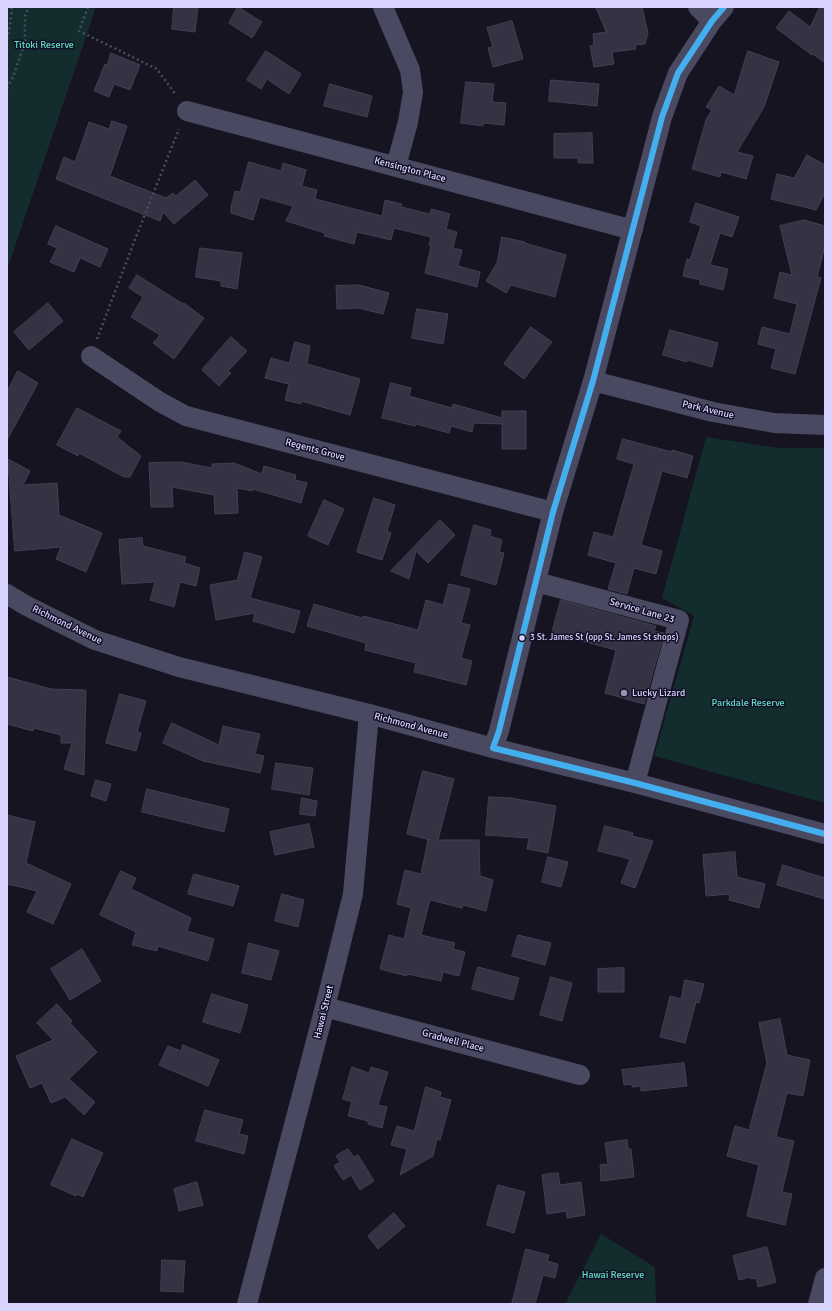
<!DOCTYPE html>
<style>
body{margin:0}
#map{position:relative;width:832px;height:1311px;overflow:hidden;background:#161421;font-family:Signika,sans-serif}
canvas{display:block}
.frame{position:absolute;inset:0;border:8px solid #d9d4ff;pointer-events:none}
</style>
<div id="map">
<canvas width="832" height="1311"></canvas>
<div class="frame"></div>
</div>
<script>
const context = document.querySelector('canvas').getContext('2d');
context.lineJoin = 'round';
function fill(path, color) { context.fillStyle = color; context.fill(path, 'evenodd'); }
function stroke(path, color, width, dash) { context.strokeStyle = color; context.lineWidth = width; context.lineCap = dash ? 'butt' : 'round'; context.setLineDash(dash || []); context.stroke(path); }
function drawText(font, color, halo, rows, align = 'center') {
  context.font = font + ' Signika,sans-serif'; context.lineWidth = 3; context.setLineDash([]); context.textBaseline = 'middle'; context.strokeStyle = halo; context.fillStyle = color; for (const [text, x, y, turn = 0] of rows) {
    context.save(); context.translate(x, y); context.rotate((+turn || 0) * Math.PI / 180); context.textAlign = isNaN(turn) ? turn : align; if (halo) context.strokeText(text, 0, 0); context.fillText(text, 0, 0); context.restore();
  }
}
fill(new Path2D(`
 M7,7H96L7,270Z
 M706,437L779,448H825V803L654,756L694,616L662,598Z
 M601,1234L655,1267L656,1304H565Z`), '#132c2d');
const building = new Path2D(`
 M174,7H198L195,32L172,29Z
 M238,7L262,22L252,38L229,23Z
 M596,7H642L648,33L645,44L635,45L636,49L612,52L614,64L594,67L590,46L594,45L593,34L606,32Z
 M820,7H825V63L813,54L812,55L776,28L789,11L810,27Z
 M512,21L523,59L493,67L488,48L493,47L487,28Z
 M266,51L301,74L289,94L267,79L261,89L247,80Z
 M748,51L779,62L764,107L737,152L753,156L746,179L721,172L720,177L692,169L706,120L712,110L706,107L719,86L734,95Z
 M111,53L140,65L130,90L114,84L109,97L94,91L105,64L107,65Z
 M551,80L599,84L597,106L549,101Z
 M466,82L494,84L492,102L506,103L504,125L483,123V126L461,123Z
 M330,84L372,96L367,117L324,106Z
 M112,121L127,126L110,176L166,198L173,193L176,196L195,180L208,195L174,224L163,212L160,221L56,179L64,157L75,162L89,122L109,129Z
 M592,133L593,163H578V158H554V134Z
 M807,155L825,165V193L816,210L771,199L777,174L794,178Z
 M249,162L281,171L283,163L306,170L302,186L317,190L315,199L382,216L385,200L402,204L401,207L430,214L431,209L450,214L446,229L457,232L453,248L462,250L458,266L480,272L477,287L425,273L431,246L429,245L431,237L394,228L391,240L357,232L354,244L324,236L325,233L286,221L293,206L260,197L253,220L231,213V207L235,191L240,192Z
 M696,203L739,217L732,237L720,233L710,265L728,269L723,290L700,284V280L683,276L687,259L690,260L701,226L690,222Z
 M804,220L825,226V246L817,277L821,278L795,374L771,368L776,349L758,344L762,327L790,334L797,304L774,298L780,272L792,275L780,226Z
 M56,226L108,249L100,267L80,258L74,272L50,262L57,248L48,244Z
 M502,237L525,242V243L566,255L555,297L511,285L506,293L486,281L497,263Z
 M200,248L242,253L237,289L221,286V281L196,277Z
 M137,275L183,304L184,303L204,318L174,359L153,343L160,335L131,317L143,297L129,288Z
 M359,285L389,293L383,314L358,308L337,309L336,286Z
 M48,303L63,321L29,350L14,332Z
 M417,309L448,314L443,344L412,338Z
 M531,327L552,342L524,379L504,364Z
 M670,330L718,343L712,367L687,360V362L663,355Z
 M231,337L247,351L228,371L231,373L219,386L202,370Z
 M295,342L310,346L307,364L360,379L350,415L301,401V404L285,400L289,384L265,378L271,358L289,363Z
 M18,371L38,383L7,440V392Z
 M391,383L411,388L409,396L452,408L453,404L502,418V411H526V449H502V424L474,423L472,432L451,426L449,433L416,424L415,426L382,418Z
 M77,408L121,431L117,437L141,456L130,477H124L79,453L78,456L57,445Z
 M623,439L672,452V450L693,456L687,478L662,471L641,545L662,551L656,574L634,568L627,594L608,589L616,563L588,555L594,532L613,537L634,464L617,459Z
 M8,459L30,471L23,485L57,483L59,515L102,533L86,572L56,559L61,547L15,551Z
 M181,462L212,468V464L234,463L262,474L264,466L296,475L295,480L307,483L301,503L253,489L252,491L237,488L238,513L215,514L214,495L172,487L173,507H151L149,463Z
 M374,498L395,505L387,531L391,533L382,560L357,552Z
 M324,500L344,509L328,545L308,536Z
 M440,520L455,535L428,563L416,551L409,579L391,571Z
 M474,525L491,530L490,536L502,540L499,552L504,553L496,585L461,575Z
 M142,538L143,546L186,557L184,563L200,568L196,586L180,582L174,607L150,600L155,582L122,584L119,540Z
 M245,552L262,557L250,598L300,611L294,633L253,621L255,613L216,620L210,585L237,580Z
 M449,584L470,589L461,623L470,625L461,658L472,661L466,685L414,672L416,663L365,650L366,643L307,626L314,604L362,618L363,616L418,630L426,600L443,605Z
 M561,600L656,626L654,631L664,633L644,704L605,693L616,650L552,633Z
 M7,677L51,689L86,690L84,775L64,769L72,743H61V735L34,728L33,731L7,724Z
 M120,694L146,701L137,732L141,733L136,751L106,743Z
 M172,723L219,745L223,726L260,734L255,754L264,756L260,773L203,761L163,743Z
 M276,763L313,768L309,795L272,789Z
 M423,771L454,779L438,840H479L480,876L493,880L486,911L463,905L462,908L430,900L421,935L455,943L453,949L465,952L459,976L443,972L441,981L407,974V976L380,969L389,935L404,939L411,908L397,904L405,870L421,874L428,840H430L407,834Z
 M96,780L111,784L106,801L91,796Z
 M147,789L229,809L224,832L142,812Z
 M489,797L511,798L556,806L548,853L527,849L529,838L486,835Z
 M302,798L317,801L315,816L300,814Z
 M7,815L35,822L26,863L71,884L53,924L27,912L37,891L7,884Z
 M309,824L314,847L275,855L270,832Z
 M605,826L633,833L632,836L653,841L635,888L621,883L630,859L598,851Z
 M735,852L737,877L765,884L759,908L729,900L730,894L706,896L703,855Z
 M548,857L568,862L561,887L542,882Z
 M783,865L825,878V899L777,885Z
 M121,871L136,878L131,889L191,918L187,931L214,939L208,961L158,946L157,951L132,945L136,932L100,915Z
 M194,874L239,886L233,906L188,894Z
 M282,894L304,900L298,927L275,921Z
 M518,935L551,943L545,965L512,956Z
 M249,943L279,951L271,980L242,973Z
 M82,949L101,981L70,1000L51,969Z
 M478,967L519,978L513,1000L472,989Z
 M624,968V992H598V969Z
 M551,977L572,983L562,1021L540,1015Z
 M685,980L704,984L699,1003L696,1002L685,1043L660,1037L670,996L681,999Z
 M212,994L248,1005L240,1033L203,1022Z
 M57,1004L72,1021L70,1023L97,1052L69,1079L95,1102L84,1115L65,1097L51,1103L42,1083L30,1088L16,1056L53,1040L37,1023Z
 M780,1019L787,1055L810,1060L803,1096L787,1093L776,1137L794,1141L782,1192L792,1194L785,1225L747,1216L759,1165L727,1156L735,1126L749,1130L767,1063L759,1023Z
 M183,1045L219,1060L208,1086L159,1065L168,1046L181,1051Z
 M684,1063L687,1086L641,1091V1086L632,1087V1084L624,1085L622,1070Z
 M352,1067L369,1073L371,1067L388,1072L378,1105L387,1107L382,1128L368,1124V1121L348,1116L352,1102L343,1099Z
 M426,1087L441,1092L440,1097L451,1100L440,1140L437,1139L433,1156L400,1175L407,1149L391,1145L397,1126L414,1131Z
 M205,1110L243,1120L239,1134L248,1136L244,1154L196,1141Z
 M72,1139L103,1153L83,1197L77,1194L76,1196L51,1185Z
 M627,1140L628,1149H631L634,1177L601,1181L600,1165L608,1164L605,1143Z
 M348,1149L354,1157L358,1155L374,1181L360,1190L351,1175L343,1180L334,1166L340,1162L336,1156Z
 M558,1173L560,1185L581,1182L585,1215L567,1218L566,1211L547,1214L542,1175Z
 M197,1182L203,1205L179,1211L174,1189Z
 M498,1185L525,1192L514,1233L487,1225Z
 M394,1213L405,1226L378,1249L368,1236Z
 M767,1247L776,1282L758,1287L756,1278L751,1279L750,1277L739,1280L733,1256Z
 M526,1249L549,1255L547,1261L558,1264L555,1278L543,1275L535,1304H512Z
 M162,1260L185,1261L183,1292L161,1291Z`);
fill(building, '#343243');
stroke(building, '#433f54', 1);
stroke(new Path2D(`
 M88,7L79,31L157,69L176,95
 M7,39L10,26L12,7
 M7,88L13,77L25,42V16L29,7
 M97,339L134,242L179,129`), '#44505f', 2.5, [2, 3]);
stroke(new Path2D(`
 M383,7L410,70L413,92L408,122L396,166
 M698,7L712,21
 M187,111L633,230
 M91,356L160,402L186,416L553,512
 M593,381L713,412L774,423L825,425
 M536,582L679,620L635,783
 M7,594L25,605L95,640L179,667L369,714L493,748L635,783L825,834
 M493,748L499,731L553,512L593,381L662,117L678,73L712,21L724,7
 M325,1007L580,1075
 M247,1304L325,1007L353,894L369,714
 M818,1304L825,1278`), '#4a4962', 20);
stroke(new Path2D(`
 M724,7L712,21L678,73L662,117L593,381L553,512L499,731L493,748L635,783L825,834`), '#44afee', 6);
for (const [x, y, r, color] of [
 [522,638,3.5,"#d9d4ff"],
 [624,693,4,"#9591b1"]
]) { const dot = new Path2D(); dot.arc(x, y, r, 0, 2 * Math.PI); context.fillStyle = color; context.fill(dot); stroke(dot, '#130f26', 1.5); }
drawText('9px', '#d9d4ff', '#130f26', [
 ["3 St. James St (opp St. James St shops)",530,638]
], 'left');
drawText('10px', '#5fe0c0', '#130f26', [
 ["Titoki Reserve",44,45],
 ["Parkdale Reserve",748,703],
 ["Hawai Reserve",613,1275]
]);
drawText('10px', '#d9d4ff', '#130f26', [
 ["Kensington Place",410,170,15],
 ["Park Avenue",708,410,13],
 ["Regents Grove",315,450,15],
 ["Service Lane 23",642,611,16],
 ["Richmond Avenue",67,625,26],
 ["Richmond Avenue",411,726,15],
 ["Hawai Street",324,1012,-76],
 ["Gradwell Place",453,1041,15]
]);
drawText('10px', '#d9d4ff', '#130f26', [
 ["Lucky Lizard",632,693]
], 'left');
</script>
